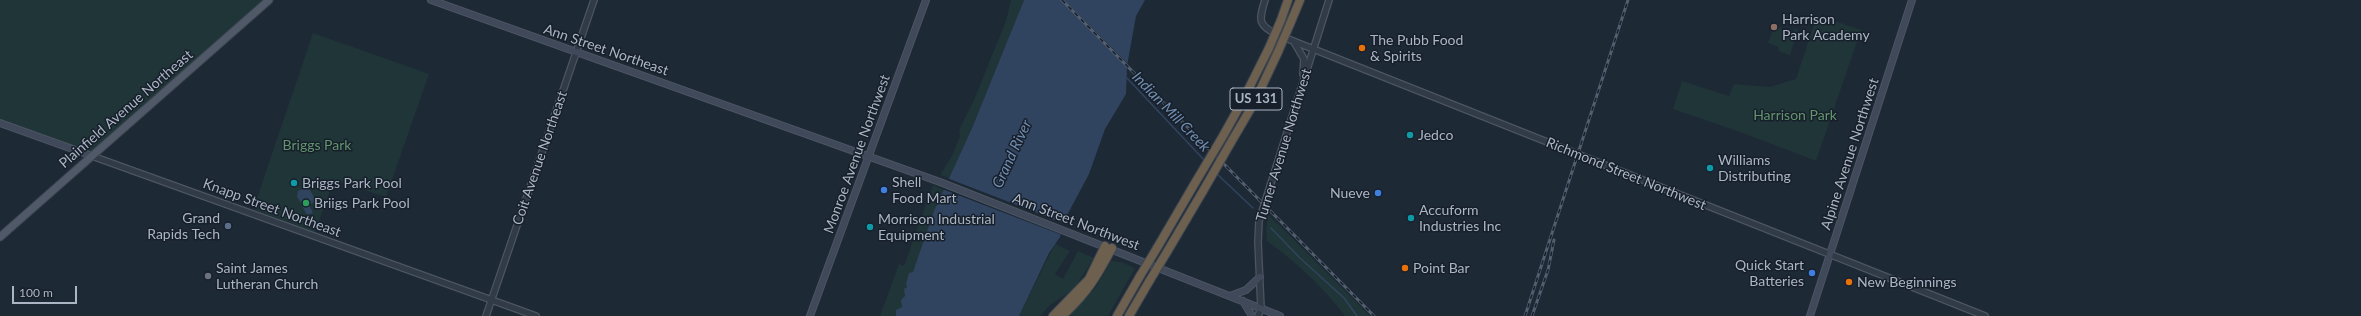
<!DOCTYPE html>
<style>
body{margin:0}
#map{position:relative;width:2361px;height:316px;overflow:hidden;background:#1e2936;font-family:Lato,sans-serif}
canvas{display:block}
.scale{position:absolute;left:12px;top:286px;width:65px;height:18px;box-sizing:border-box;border:2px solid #abb5c4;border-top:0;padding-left:5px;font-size:12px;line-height:14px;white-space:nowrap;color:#abb5c4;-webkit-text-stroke:3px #171f2b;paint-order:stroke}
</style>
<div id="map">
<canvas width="2361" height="316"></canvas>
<div class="scale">100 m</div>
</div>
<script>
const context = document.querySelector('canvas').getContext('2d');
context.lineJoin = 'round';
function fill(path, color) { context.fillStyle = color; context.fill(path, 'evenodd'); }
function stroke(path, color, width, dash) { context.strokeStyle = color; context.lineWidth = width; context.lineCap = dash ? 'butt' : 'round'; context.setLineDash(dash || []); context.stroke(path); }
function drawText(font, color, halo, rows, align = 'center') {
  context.font = font + ' Lato,sans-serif'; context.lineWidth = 3; context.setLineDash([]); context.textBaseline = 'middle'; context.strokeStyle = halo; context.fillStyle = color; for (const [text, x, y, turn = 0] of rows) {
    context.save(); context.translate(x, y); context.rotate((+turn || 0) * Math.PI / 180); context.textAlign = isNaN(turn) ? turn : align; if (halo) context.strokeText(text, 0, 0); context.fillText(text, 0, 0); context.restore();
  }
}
fill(new Path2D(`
 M0,0H265L90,153L0,121Z
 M1011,0H1024L972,128L949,178L940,175L952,156L960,136L959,130L974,100L1006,21Z
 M1817,15L1861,30L1816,161L1743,133L1673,109L1682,81L1729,96L1734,84L1769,87L1796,79Z
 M1774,25L1793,33L1794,28L1798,30L1790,55L1778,51L1779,47L1768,43Z
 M313,33L429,74L386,197L334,180L315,232L255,210L254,207Z
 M933,185L944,190L913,273L906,284L907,287L902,307L897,310L896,316H880L899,264L904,266Z
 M1268,215L1278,224L1370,316H1345C1323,287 1296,262 1267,241L1266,231Z
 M1055,244L1070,251L1055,274L1063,279L1078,251L1094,258L1074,289L1050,305L1040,316H1019Z
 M1111,261L1121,262L1135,268L1108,316H1068L1096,287Z`), '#203537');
fill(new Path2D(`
 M1024,0H1145L1136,16L1127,66L1126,94L1105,129L1089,174L1065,219L1060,237L1049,253L1019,316H896V310L902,307L901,300L905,296L904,289L907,287L906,284L909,273L913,272L934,211L972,128Z
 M305,188L310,190L316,201L309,205L313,213L307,215L297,196L298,191Z`), '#30445f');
fill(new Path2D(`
 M1061,0H1064L1130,66L1129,69Z
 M947,178L1066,224L1062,235L942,189Z`), '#1e2936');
stroke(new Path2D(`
 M1127,78L1205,161
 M1217,174L1253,208
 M1271,228L1300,258L1344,298L1357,316`), '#30445f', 1.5);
const tertiary = new Path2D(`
 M1265,0C1259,20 1257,25 1278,35L1985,316
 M1294,42L1304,59L1303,74
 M92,156L536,316
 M486,316L594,0
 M1258,316L1261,308L1258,242L1259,221L1329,0`);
const secondary = new Path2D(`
 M431,0L940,182L1280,316
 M0,123L92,156
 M1230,296L1246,290L1260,277
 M1243,301L1252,316
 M810,316L926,0
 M1810,316L1912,0`);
const primary = new Path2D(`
 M0,237L269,0`);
const motorway = new Path2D(`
 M1281,20L1288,0
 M1290,24L1300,0
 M1223,136L1242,102L1269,48
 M1230,144L1254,103L1278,52
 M1157,248L1195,183
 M1167,252L1203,191
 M1053,316L1089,279L1105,246
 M1062,316C1087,293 1096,278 1112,248
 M1117,316L1140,276
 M1129,316L1150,280`);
stroke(tertiary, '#4c5562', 8);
stroke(secondary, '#4c5562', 8);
stroke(primary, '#3b4350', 9);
stroke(motorway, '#3c4551', 10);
stroke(tertiary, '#313a47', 5.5);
stroke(secondary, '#3f495a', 6);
stroke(primary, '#4f5967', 7);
stroke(motorway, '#6d604e', 8);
const rail = new Path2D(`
 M1062,0L1374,316
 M1525,316L1628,0
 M1532,316L1548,270L1554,240`);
stroke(rail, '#535e6e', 3);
stroke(rail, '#171f2b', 1.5, [4.5]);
const motorwayBridge = new Path2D(`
 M1269,48L1281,20
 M1278,52L1290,24
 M1195,183L1223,136
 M1203,191L1230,144
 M1140,276L1157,248
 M1150,280L1167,252`);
stroke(motorwayBridge, '#3c4551', 10, []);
stroke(motorwayBridge, '#6d604e', 8);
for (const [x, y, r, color] of [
 [1774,27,4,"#8d6e63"],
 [1362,48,4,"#e8710a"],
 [1410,135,4,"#0f9aa8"],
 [1710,168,4,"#0f9aa8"],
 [294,183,4,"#0f9aa8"],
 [884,190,4,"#3f7fe0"],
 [1378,193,4,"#3f7fe0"],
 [306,203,4,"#2e9e5b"],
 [1411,218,4,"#0f9aa8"],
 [228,226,4,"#5c6f8a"],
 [870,227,4,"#0f9aa8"],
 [1405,268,4,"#e8710a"],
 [1812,273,4,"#3f7fe0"],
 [208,276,4,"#6b7280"],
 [1849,282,4,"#e8710a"]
]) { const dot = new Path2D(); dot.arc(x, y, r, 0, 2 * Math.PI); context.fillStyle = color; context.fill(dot); stroke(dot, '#171f2b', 1.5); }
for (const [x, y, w] of [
 [1256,99,52]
]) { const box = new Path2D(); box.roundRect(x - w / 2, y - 11, w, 22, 3); context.fillStyle = '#171f2b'; context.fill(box); stroke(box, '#abb5c4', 1); }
drawText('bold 13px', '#abb5c4', null, [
 ["US 131",1256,99]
]);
drawText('14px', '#abb5c4', '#171f2b', [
 ["Harrison",1782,19],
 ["Park Academy",1782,35],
 ["The Pubb Food",1370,40],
 ["& Spirits",1370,56],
 ["Jedco",1418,135],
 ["Williams",1718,160],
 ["Distributing",1718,176],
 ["Shell",892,182],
 ["Food Mart",892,198],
 ["Briggs Park Pool",302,183],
 ["Nueve",1370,193,"right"],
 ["Briigs Park Pool",314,203],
 ["Accuform",1419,210],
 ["Industries Inc",1419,226],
 ["Grand",220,218,"right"],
 ["Rapids Tech",220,234,"right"],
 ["Morrison Industrial",878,219],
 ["Equipment",878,235],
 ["Quick Start",1804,265,"right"],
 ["Batteries",1804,281,"right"],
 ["Saint James",216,268],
 ["Lutheran Church",216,284],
 ["Point Bar",1413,268],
 ["New Beginnings",1857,282]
], 'left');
drawText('14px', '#abb5c4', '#171f2b', [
 ["Ann Street Northeast",606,50,19],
 ["Plainfield Avenue Northeast",126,109,-41],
 ["Turner Avenue Northwest",1284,145,-73],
 ["Monroe Avenue Northwest",857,154,-70],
 ["Alpine Avenue Northwest",1850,154,-72],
 ["Coit Avenue Northeast",540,158,-71],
 ["Richmond Street Northwest",1626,174,22],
 ["Knapp Street Northeast",272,208,20],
 ["Ann Street Northwest",1076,222,21]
]);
drawText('14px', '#62956d', '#171f2b', [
 ["Harrison Park",1795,115],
 ["Briggs Park",317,145]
]);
drawText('italic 15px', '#718daf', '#171f2b', [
 ["Indian Mill Creek",1171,112,46],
 ["Grand River",1012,154,-65]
]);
</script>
